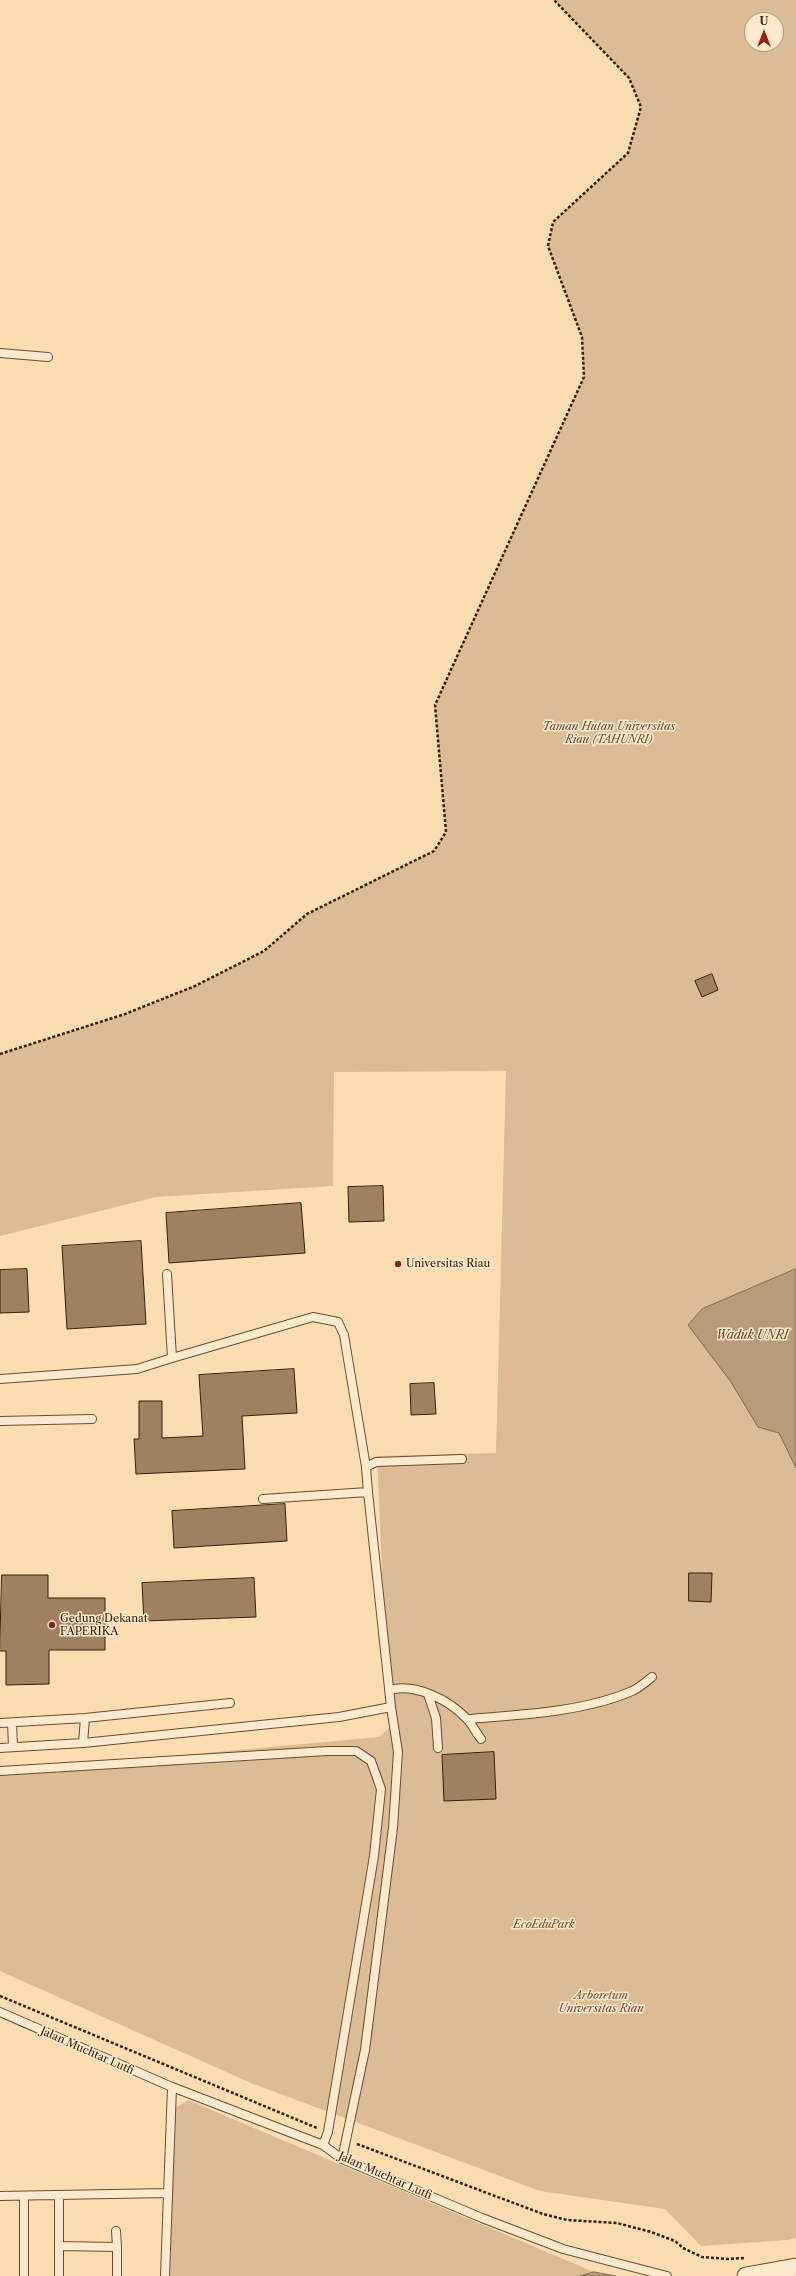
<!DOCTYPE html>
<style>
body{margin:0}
#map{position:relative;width:796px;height:2276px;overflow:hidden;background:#fcddb2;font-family:"Libre Caslon Text",serif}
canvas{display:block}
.north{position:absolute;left:744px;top:12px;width:40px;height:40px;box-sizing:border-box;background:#fde9cd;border:1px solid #af977f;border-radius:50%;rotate:0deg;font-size:11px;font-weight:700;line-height:16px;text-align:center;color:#3a1c0a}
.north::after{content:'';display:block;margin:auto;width:14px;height:18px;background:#8f2418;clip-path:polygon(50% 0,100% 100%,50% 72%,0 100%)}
</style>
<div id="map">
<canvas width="796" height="2276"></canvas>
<div class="north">U</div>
</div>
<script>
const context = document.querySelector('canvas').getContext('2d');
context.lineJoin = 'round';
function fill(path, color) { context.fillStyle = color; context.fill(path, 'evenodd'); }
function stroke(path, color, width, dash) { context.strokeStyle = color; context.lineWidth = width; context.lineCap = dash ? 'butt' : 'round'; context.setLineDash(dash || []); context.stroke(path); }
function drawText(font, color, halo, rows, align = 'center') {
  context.font = font + ' "Libre Caslon Text",serif'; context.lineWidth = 3; context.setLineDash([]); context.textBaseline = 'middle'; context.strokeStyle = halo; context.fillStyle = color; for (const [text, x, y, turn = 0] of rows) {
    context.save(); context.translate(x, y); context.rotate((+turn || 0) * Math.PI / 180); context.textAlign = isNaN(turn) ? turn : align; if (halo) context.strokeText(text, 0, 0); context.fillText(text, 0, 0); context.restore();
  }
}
fill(new Path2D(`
 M554,0H796V2238L788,2240L701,2246L665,2209L540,2191L251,2083L0,1971V1772L379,1737L389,1728L377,1456L496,1453L506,1071L334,1072L333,1186L156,1197L0,1236V1054L126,1014L195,986L263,952L307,914L434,851L446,832L435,705L584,377L582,337L548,246L553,222L628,153L641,107L629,78ZM752,20H776V44H752Z
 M188,2100L594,2272L580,2276H167L171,2111Z`), '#dbbc95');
const water = new Path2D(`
 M796,1269V1468L779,1433L758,1427L731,1382L688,1325L702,1309Z
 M594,2272L616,2276H580Z`);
fill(water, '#ba9b79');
stroke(water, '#87684d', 1);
const building = new Path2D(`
 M712,974L718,990L702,997L695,981Z
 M383,1186L384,1221L349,1222L348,1187Z
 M301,1203L305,1253L169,1263L166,1213Z
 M141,1241L146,1324L67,1329L62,1246Z
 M27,1269L29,1312L0,1313V1270Z
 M294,1369L297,1413L242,1416L245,1469L136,1474L134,1439H139V1401H162V1438L203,1436L199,1375Z
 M434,1383L436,1414L411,1415L410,1384Z
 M285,1504L287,1541L174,1548L172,1511Z
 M689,1573H712L711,1602L689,1601Z
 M2,1575H48V1598H105V1650H49V1684L6,1685V1651H0Z
 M254,1578L256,1617L144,1621L142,1583Z
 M494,1752L496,1799L444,1801L442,1755Z`);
fill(building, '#9f8061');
stroke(building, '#3a1c0a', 1);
const service = new Path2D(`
 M0,353L48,357
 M172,1358L313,1317L338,1322L344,1335L366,1467
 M0,1379L137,1369L172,1358L167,1274
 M0,1421L92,1419
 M368,1492L366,1467L376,1462L462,1459
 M263,1499L368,1492L391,1707L398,1752L393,1828L365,2050L342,2159
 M389,1690C415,1683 448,1699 467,1719C472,1724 476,1733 481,1739
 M428,1694L436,1718L438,1748
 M467,1719C519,1715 584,1712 632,1691C639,1688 646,1682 652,1677
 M0,1723L85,1718L230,1703
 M12,1723L13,1747
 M83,1743L85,1718
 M0,1748L83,1743L339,1717L391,1707
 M0,1771L327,1751H356L371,1761L381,1789L374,1856L328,2132L323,2145
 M0,2012L172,2087L323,2145L342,2159L482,2218L563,2249L667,2276
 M59,2195V2276
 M0,2196L167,2193
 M116,2231L117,2247
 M59,2246L117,2247V2276
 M24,2276V2196
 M165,2276L172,2087`);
const minor = new Path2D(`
 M746,2276L796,2267`);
stroke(service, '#6a4c34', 10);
stroke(minor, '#6a4c34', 19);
stroke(new Path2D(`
 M0,1054L125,1014L195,986L264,951L307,914L434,851L446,832L435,705L584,377L582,337L548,246L553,222L628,153L641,107L629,78L554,0
 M0,1996L317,2128
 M357,2144L543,2214L567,2220L617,2223L651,2232L675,2241L683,2248L702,2257L727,2259L745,2258`), '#3a1c0a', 2.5, [3, 2]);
stroke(service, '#fde9cd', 8);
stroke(minor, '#fde9cd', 17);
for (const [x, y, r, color] of [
 [398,1264,4,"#8f2418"],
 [52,1625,4,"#8f2418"]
]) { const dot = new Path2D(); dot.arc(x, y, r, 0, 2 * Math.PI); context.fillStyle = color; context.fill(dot); stroke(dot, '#fde9cd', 1.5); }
drawText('italic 11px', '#6a4c34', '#fde9cd', [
 ["Taman Hutan Universitas",609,727],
 ["Riau (TAHUNRI)",609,740],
 ["EcoEduPark",544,1925],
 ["Arboretum",601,1996],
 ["Universitas Riau",601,2009]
]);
drawText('11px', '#3a1c0a', '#fde9cd', [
 ["Universitas Riau",406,1264],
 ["Gedung Dekanat",60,1619],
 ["FAPERIKA",60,1632]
], 'left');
drawText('11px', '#3a1c0a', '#fde9cd', [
 ["Jalan Muchtar Lutfi",87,2051,24],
 ["Jalan Muchtar Lutfi",385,2176,24]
]);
drawText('italic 12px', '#674831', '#fde9cd', [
 ["Waduk UNRI",752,1336]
]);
</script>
